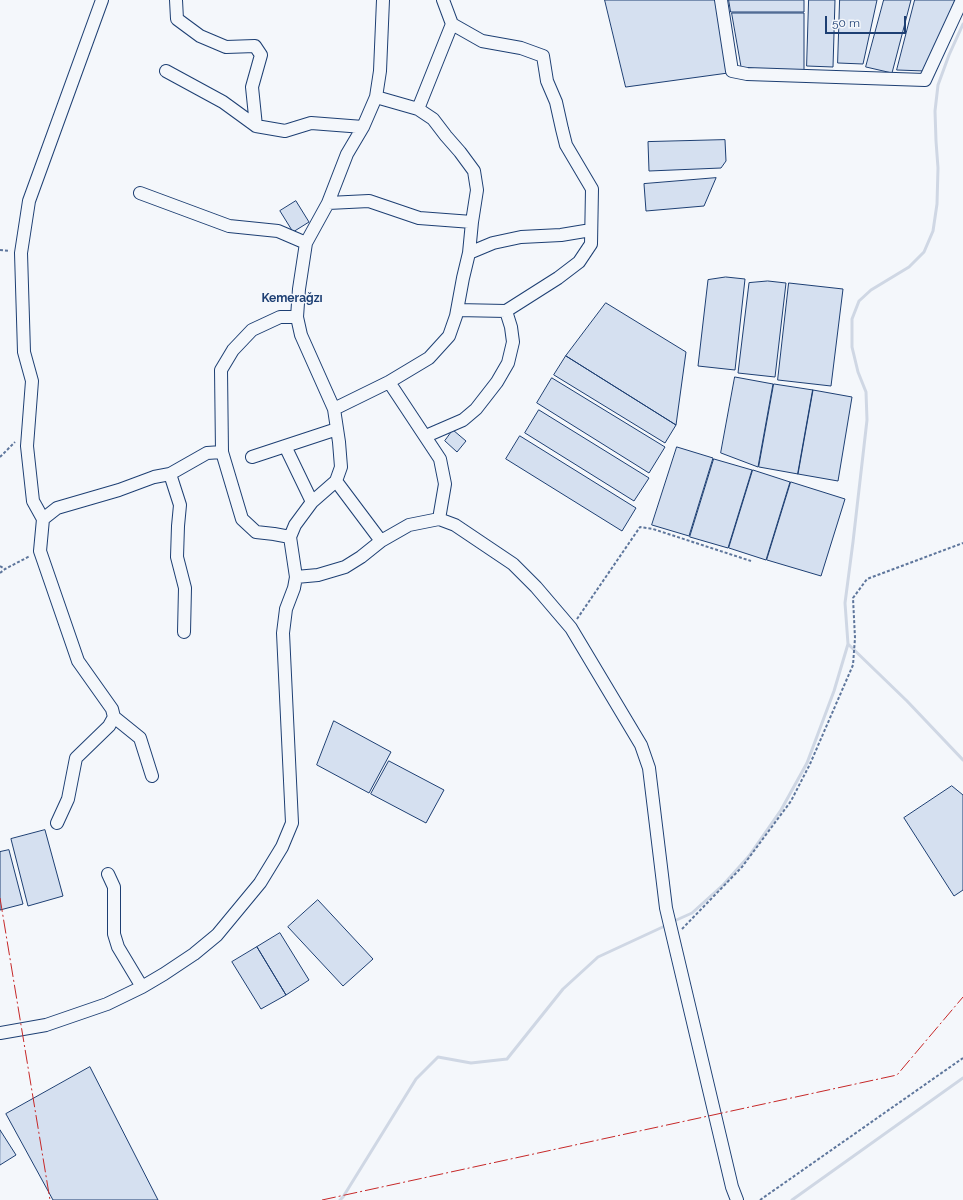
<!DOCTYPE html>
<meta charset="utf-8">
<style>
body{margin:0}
#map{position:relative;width:963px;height:1200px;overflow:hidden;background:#f4f7fb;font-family:Raleway,sans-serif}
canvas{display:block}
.scale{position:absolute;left:825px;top:16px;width:81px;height:18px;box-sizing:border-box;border:2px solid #1d3f73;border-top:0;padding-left:5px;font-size:12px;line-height:14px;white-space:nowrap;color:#1d3f73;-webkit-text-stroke:3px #f4f7fb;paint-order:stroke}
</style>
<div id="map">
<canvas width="963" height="1200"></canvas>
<div class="scale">50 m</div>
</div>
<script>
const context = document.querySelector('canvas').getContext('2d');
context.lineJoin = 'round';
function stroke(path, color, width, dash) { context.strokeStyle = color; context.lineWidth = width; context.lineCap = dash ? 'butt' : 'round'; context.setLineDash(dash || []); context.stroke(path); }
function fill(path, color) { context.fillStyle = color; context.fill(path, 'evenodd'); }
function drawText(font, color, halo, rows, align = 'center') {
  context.font = font + ' Raleway,sans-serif'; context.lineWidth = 3; context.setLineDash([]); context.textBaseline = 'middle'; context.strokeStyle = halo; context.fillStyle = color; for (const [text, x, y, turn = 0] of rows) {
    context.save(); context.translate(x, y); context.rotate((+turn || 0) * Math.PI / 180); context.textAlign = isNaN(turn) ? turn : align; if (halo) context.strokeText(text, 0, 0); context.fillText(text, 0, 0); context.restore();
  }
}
stroke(new Path2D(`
 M848,644L907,701L963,760
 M672,922L692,913L723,885L749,856L781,810L807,763L834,691L848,644L845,603L853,542L867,420L866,392L858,372L852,347V319L859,301L871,290L909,267L924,252L933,231L937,204L938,168L936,141L935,111L938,85L949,55L963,24
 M340,1200L343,1197L416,1079L438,1057L471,1063L507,1059L563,989L598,957L667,925
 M792,1200L963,1078`), '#cfd7e4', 3);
const building = new Path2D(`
 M605,0H718L728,73L626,87Z
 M729,0H804V12H731Z
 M809,0H835L833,67L807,66Z
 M840,0H877L863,64L838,63Z
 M884,0H911L892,73L866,67Z
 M915,0H955L925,71L897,70Z
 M732,13H804V70H742Z
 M725,140L726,161L721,168L649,171L648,142Z
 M716,178L704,206L646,211L644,184Z
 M296,201L309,222L293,232L280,211Z
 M726,277L745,279L735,370L698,366L708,280Z
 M768,281L786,283L775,377L738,373L749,283Z
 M789,283L843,289L831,386L778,380Z
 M606,303L686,352L676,425L566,356Z
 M566,356L676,425L665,443L554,375Z
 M735,377L773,384L758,467L721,453Z
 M552,378L665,447L649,473L537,403Z
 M774,384L813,390L798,474L759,467Z
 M813,390L852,397L838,481L798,474Z
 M539,410L649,478L634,501L525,433Z
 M453,430L466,441L457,452L445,441Z
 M520,436L636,508L622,531L506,459Z
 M677,447L713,458L689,536L652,525Z
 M714,459L752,470L728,548L690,537Z
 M753,470L790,482L766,560L729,548Z
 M791,482L845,499L821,576L767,560Z
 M334,721L391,752L369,793L317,765Z
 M389,761L444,790L426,823L371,794Z
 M952,786L963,795V890L954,896L904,818Z
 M45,830L63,896L28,906L11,839Z
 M9,850L23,904L0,910V852Z
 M318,900L373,959L343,986L288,927Z
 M280,933L309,980L286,995L257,947Z
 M257,947L286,995L261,1009L232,962Z
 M90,1067L158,1200H53L6,1114Z
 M0,1130L16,1155L0,1165Z`);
fill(building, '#d5e0f0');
stroke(building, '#1d3f73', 1);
const minor = new Path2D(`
 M176,0L177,19L200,36L226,47L255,46L261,55L252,87L256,126L285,131L311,123L363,127
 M443,0L452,24L482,41L521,48L543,56L547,81L556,102L562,129L566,145L592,189L591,244L579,262L558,278L506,311L457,310
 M721,0L732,71L747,74L925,80L962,0
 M166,71L223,102L256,126
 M376,97L418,109L433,119L446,136L460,152L474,171L477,190L472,222L469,253
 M418,109L452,24
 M140,193L229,226L278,231L306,243
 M328,203L369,201L419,218L472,222
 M389,382L440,459L445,484L439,519
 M334,409L389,382L429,358L449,336L456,316L463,278L469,253L493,243L521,237L561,235L591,230
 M426,436L463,420L476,409L497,382L508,363L513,342L511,327L506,311
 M285,446L312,502
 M222,452L221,370L233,350L252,330L280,317H297
 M252,457L337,429
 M170,474L180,505L178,526L177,557L185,588L184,632
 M336,481L381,541
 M43,519L33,501L27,446L32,381L24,352L21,253L29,201L102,0
 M296,577L318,575L345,567L361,557L381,541L409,525L439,519L455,525L513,564L536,587L571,628L641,745L649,768L666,908L732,1187L737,1200
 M114,717L140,738L152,776
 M57,823L68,799L76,758L109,726L114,717L112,709L78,661L40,551L43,519L57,508L119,490L154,477L170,474L207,453L222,452L242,519L256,532L274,534L290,537
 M108,874L114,887V934L118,947L142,987
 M0,1033L46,1025L107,1004L142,987L164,974L194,954L217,935L260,883L282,847L292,823L283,633L286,609L294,588L296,577L290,537L295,525L312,502L336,481L341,467L339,442L334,409L301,335L297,317L299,289L306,243L328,203L347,154L363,127L376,97L380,71L383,0`);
stroke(minor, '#1d3f73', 14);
stroke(new Path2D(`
 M0,250L10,251
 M0,457L15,442
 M0,566L5,569
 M0,573L5,569L30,556
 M577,619L640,527L653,529L751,561
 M682,929L742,867L791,801L810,764L853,665L855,638L853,598L867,579L963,543
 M760,1200L963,1058`), '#5e769c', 2, [3, 2]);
stroke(minor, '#f4f7fb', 12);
stroke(new Path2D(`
 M0,898L50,1200
 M322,1200L897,1075L963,997`), '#c62828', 1, [14, 3, 2, 3]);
drawText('bold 12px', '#1d3f73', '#f4f7fb', [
 ["Kemerağzı",292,298]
]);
</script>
